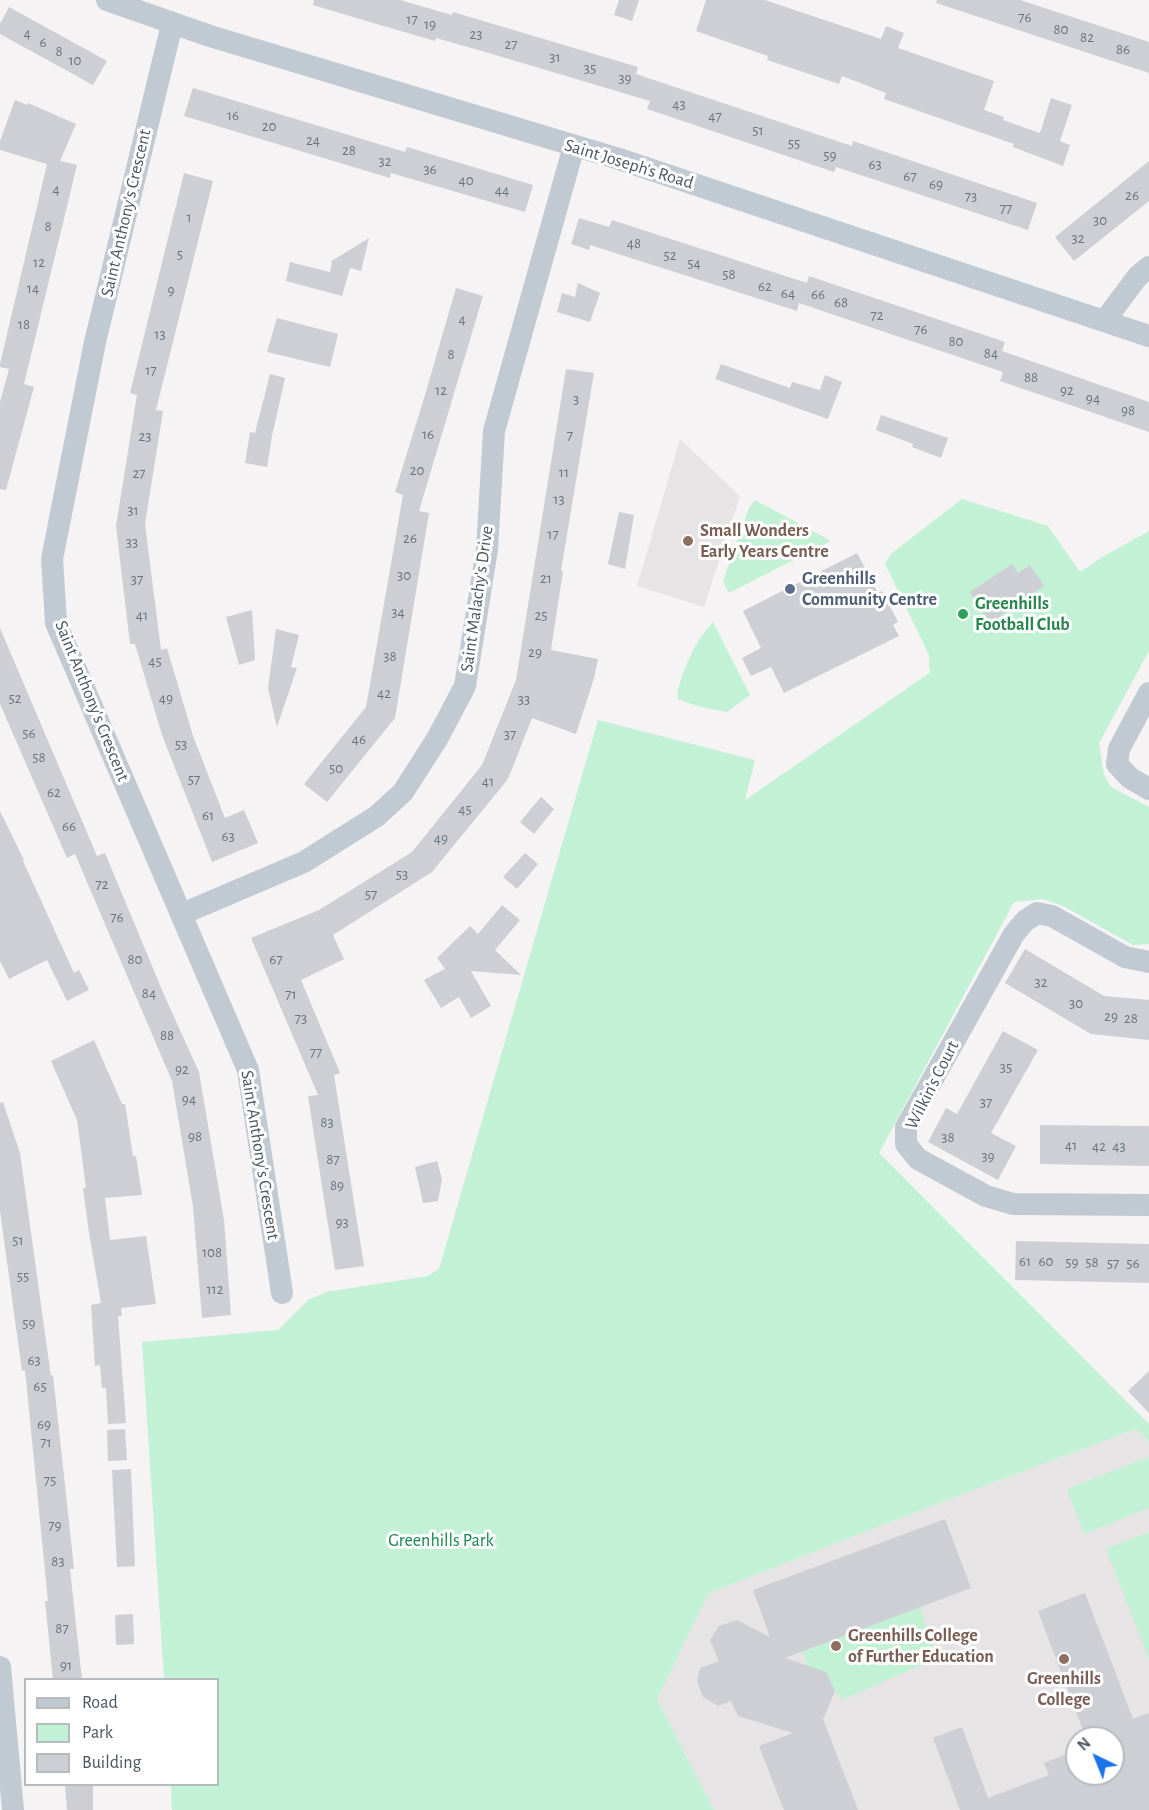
<!DOCTYPE html>
<style>
body{margin:0}
#map{position:relative;width:1149px;height:1810px;overflow:hidden;background:#f5f3f3;font-family:"Alegreya Sans",sans-serif}
canvas{display:block}
.legend{position:absolute;left:24px;top:1678px;width:195px;height:108px;box-sizing:border-box;background:#fff;border:2px solid #b7bbc0;margin:0;padding:8px 10px;list-style:none;font-size:18px;color:#4a5661}
.legend li{display:flex;align-items:center;gap:12px;height:30px}
.legend b{width:30px;border:2px solid #b7bbc0}
.north{position:absolute;left:1065px;top:1726px;width:60px;height:60px;box-sizing:border-box;background:#fff;border:2px solid #b7bbc0;border-radius:50%;rotate:317deg;font-size:16px;font-weight:700;line-height:24px;text-align:center;color:#4a5661}
.north::after{content:'';display:block;margin:auto;width:21px;height:27px;background:#1a73e8;clip-path:polygon(50% 0,100% 100%,50% 72%,0 100%)}
</style>
<div id="map">
<canvas width="1149" height="1810"></canvas>
<ul class="legend">
<li><b style="height:8px;background:#c1cad2"></b>Road</li>
<li><b style="height:16px;background:#c3f1d5"></b>Park</li>
<li><b style="height:16px;background:#cdcfd5"></b>Building</li>
</ul>
<div class="north">N</div>
</div>
<script>
const context = document.querySelector('canvas').getContext('2d');
context.lineJoin = 'round';
function fill(path, color) { context.fillStyle = color; context.fill(path, 'evenodd'); }
function stroke(path, color, width, dash) { context.strokeStyle = color; context.lineWidth = width; context.lineCap = dash ? 'butt' : 'round'; context.setLineDash(dash || []); context.stroke(path); }
function drawText(font, color, halo, rows, align = 'center') {
  context.font = font + ' "Alegreya Sans",sans-serif'; context.lineWidth = 6; context.setLineDash([]); context.textBaseline = 'middle'; context.strokeStyle = halo; context.fillStyle = color; for (const [text, x, y, turn = 0] of rows) {
    context.save(); context.translate(x, y); context.rotate((+turn || 0) * Math.PI / 180); context.textAlign = isNaN(turn) ? turn : align; if (halo) context.strokeText(text, 0, 0); context.fillText(text, 0, 0); context.restore();
  }
}
fill(new Path2D(`
 M680,439L740,496L704,607L637,586Z
 M1136,1429L1149,1442V1810H714L657,1699L709,1593L939,1503ZM1077,1738H1113V1774H1077Z`), '#e6e4e5');
fill(new Path2D(`
 M962,499L1048,526L1080,572L1104,556L1149,531V651L1099,743L1104,775L1111,787L1149,807V944L1133,945L1063,906L1043,899L1014,902L879,1153L1149,1424V1442L1136,1429L939,1503L709,1593L657,1699L714,1810H172L171,1785L218,1784V1680L164,1679L142,1342L278,1330L308,1300L326,1292L428,1276L439,1269L598,720L755,760L745,800L931,672L929,668V655L885,564L892,553Z
 M755,500L831,541L729,593L723,581L749,508Z
 M713,622L750,695L727,712C710,709 694,706 678,699L677,693C685,666 693,644 713,622Z
 M1149,1457V1508L1084,1534L1067,1489Z
 M1149,1532V1659L1106,1549Z
 M920,1607L937,1658L842,1700L835,1691L826,1672L807,1666L802,1651Z`), '#c3f1d5');
fill(new Path2D(`
 M314,0H400L452,15L453,12L638,67L636,74L852,146L853,141L1037,203L1028,230L836,167L834,172L647,109L650,101L482,51L436,38L435,41L363,20L313,5Z
 M619,0H639L632,21L614,15Z
 M706,0H765L881,39L886,26L904,33L898,48L994,81L984,110L1004,117L1003,120L1040,133L1051,98L1072,105L1060,141L1070,145L1063,166L1013,147L1014,144L884,99L886,93L842,76L839,84L767,60L768,56L696,31Z
 M937,0H1020L1149,42V73L936,3Z
 M9,7L107,61L93,85L0,34V24Z
 M193,88L405,152L407,147L533,185L525,212L391,173L390,178L184,116Z
 M15,100L27,105L28,103L76,124L60,161L77,165L24,384L34,387L6,490L0,489V402L9,369L0,367V364L47,164L0,150V141Z
 M1149,161V201L1074,261L1055,237Z
 M184,173L213,181L156,410L163,411L145,524L161,650L167,648L193,736L225,818L244,810L258,843L212,862L162,735L135,644H130L116,526L137,395L130,393Z
 M579,218L609,227L612,220L807,283L809,276L1005,342L1002,351L1149,402V432L1000,381L1003,372L799,303L797,311L590,245L589,250L571,244Z
 M369,238L361,271L350,268L342,296L286,281L290,262L330,272L332,262H330Z
 M578,283L600,293L590,322L557,312L562,293L575,297Z
 M456,288L483,296L419,511L429,513L395,718L327,802L304,784L366,707L403,495L395,492L425,395Z
 M277,318L338,334L330,367L267,352Z
 M721,364L790,388L792,382L820,390L825,375L842,382L828,419L715,379Z
 M566,369L594,373L561,571H563L551,650L598,659L594,678L576,734L532,718L508,779L432,872L333,935L344,959L301,980L340,1073L334,1075L364,1266L335,1270L308,1096L318,1095L251,938L319,910L412,852L482,765L516,680Z
 M270,374L285,378L272,436L267,467L245,463L250,432L255,433Z
 M881,415L948,438L941,458L912,447L913,444L876,430Z
 M619,512L634,515L625,569L608,564Z
 M857,553L878,593L882,591L898,622L893,625L899,636L784,693L771,667L751,676L742,658L761,648L743,611Z
 M1012,564L1018,573L1030,565L1044,586L990,623L970,592Z
 M252,610L255,660L239,665L226,617Z
 M0,628L97,856L105,853L165,997L199,1072L224,1220L231,1315L202,1318L193,1207L172,1081L75,854L67,858L0,704Z
 M276,629L299,635L291,667L297,668L277,727L268,688Z
 M541,797L554,809L534,834L520,822Z
 M0,811L24,860L23,861L74,973L79,970L89,990L67,1001L47,960L9,979L0,961Z
 M525,853L538,864L517,889L503,877Z
 M502,905L520,920L495,950L521,975L471,971L491,1006L471,1018L459,997L441,1008L424,980L445,969L437,958L470,926L478,934Z
 M1025,949L1104,996L1149,1000V1040L1091,1034L1005,983Z
 M1003,1031L1038,1050L991,1133L1016,1146L998,1180L928,1142L946,1108L957,1114Z
 M94,1040L122,1104H125L133,1156H136L142,1195L105,1198L110,1240L146,1236L156,1304L121,1308L122,1316H118L126,1423L108,1424L106,1388H102L100,1365L95,1366L91,1305L101,1303L89,1233L83,1188H86L77,1120L51,1061Z
 M3,1102L20,1153L47,1348L51,1376L53,1375L72,1550L74,1569H70L82,1680H53L45,1601H48L25,1370L22,1371L0,1211V1103Z
 M1040,1125L1149,1126V1166L1040,1164Z
 M437,1161L442,1179L438,1201L423,1203L415,1167Z
 M1016,1241L1149,1244V1283L1015,1280Z
 M1149,1371V1413L1128,1391Z
 M125,1429L127,1460L108,1461L107,1430Z
 M131,1469L135,1566L117,1567L112,1470Z
 M945,1519L971,1588L785,1658L826,1672L835,1691L823,1719L858,1810H784L759,1746L793,1733L738,1716L731,1701L718,1706L703,1697L697,1681L700,1668L719,1661L710,1640L719,1626L737,1620L770,1637L753,1590Z
 M1085,1593L1133,1719L1149,1713V1810H960L933,1738L962,1727L988,1798L1049,1775L1044,1763L1077,1750V1774H1113V1738H1086L1038,1611Z
 M133,1614L134,1644L116,1645L115,1615Z
 M65,1785H93V1810H67Z`), '#cdcfd5');
stroke(new Path2D(`
 M107,0L210,36L619,159L1149,336
 M172,24L95,342L52,559L56,623L248,1070L282,1293
 M1105,320L1138,276L1149,267
 M1149,693L1119,749L1117,764L1130,778L1149,789
 M182,914L304,862L377,816L403,792L437,739L465,686L487,549L494,431L574,146
 M1149,962L1125,957L1052,916L1037,913L1025,921L1014,934L906,1127V1144L918,1159L986,1196L1013,1204L1149,1205
 M0,1667L13,1810`), '#c1cad2', 22);
for (const [x, y, r, color] of [
 [688,541,6,"#8d6e63"],
 [790,589,6,"#5c6f8a"],
 [963,614,6,"#2e9e5b"],
 [836,1646,6,"#8d6e63"],
 [1064,1659,6,"#8d6e63"]
]) { const dot = new Path2D(); dot.arc(x, y, r, 0, 2 * Math.PI); context.fillStyle = color; context.fill(dot); stroke(dot, '#fff', 2); }
drawText('15px', '#6b747e', null, [
 ["76",1025,17],
 ["17",412,19],
 ["19",430,24],
 ["80",1061,29],
 ["4",27,33],
 ["23",476,34],
 ["82",1087,37],
 ["6",43,42],
 ["27",511,44],
 ["86",1123,49],
 ["8",59,51],
 ["31",555,57],
 ["10",75,60],
 ["35",590,68],
 ["39",625,78],
 ["43",679,104],
 ["16",233,115],
 ["47",715,116],
 ["20",269,126],
 ["51",758,130],
 ["24",313,140],
 ["55",794,143],
 ["28",349,150],
 ["59",830,155],
 ["32",385,161],
 ["63",875,164],
 ["36",430,169],
 ["67",910,176],
 ["40",466,180],
 ["69",936,184],
 ["4",56,189],
 ["44",502,190],
 ["26",1132,195],
 ["73",971,196],
 ["77",1006,208],
 ["1",189,217],
 ["30",1100,220],
 ["8",48,226],
 ["32",1078,238],
 ["48",634,243],
 ["5",180,254],
 ["52",670,255],
 ["12",39,262],
 ["54",694,263],
 ["58",729,274],
 ["62",765,286],
 ["14",33,288],
 ["9",171,290],
 ["64",788,293],
 ["66",818,294],
 ["68",841,302],
 ["72",877,315],
 ["4",462,319],
 ["18",24,324],
 ["76",921,329],
 ["13",160,334],
 ["80",956,341],
 ["84",991,353],
 ["8",451,354],
 ["17",151,370],
 ["88",1031,377],
 ["12",441,390],
 ["92",1067,390],
 ["94",1093,398],
 ["3",576,399],
 ["98",1128,410],
 ["16",428,434],
 ["7",570,435],
 ["23",145,436],
 ["20",417,470],
 ["11",564,472],
 ["27",139,473],
 ["13",559,499],
 ["31",133,510],
 ["17",553,534],
 ["26",410,538],
 ["33",132,542],
 ["30",404,575],
 ["21",546,578],
 ["37",137,579],
 ["34",398,612],
 ["41",142,615],
 ["25",541,615],
 ["29",535,652],
 ["38",390,656],
 ["45",155,661],
 ["42",384,693],
 ["52",15,698],
 ["49",166,698],
 ["33",524,699],
 ["56",29,733],
 ["37",510,734],
 ["46",359,739],
 ["53",181,744],
 ["58",39,757],
 ["50",336,768],
 ["57",194,779],
 ["41",488,781],
 ["62",54,792],
 ["45",465,809],
 ["61",208,815],
 ["66",69,826],
 ["63",228,836],
 ["49",441,838],
 ["53",402,874],
 ["72",102,884],
 ["57",371,894],
 ["76",117,917],
 ["80",135,959],
 ["67",276,959],
 ["32",1041,982],
 ["84",149,993],
 ["71",291,994],
 ["30",1076,1003],
 ["29",1111,1016],
 ["73",301,1018],
 ["28",1131,1018],
 ["88",167,1035],
 ["77",316,1052],
 ["35",1006,1067],
 ["92",182,1069],
 ["94",189,1099],
 ["37",986,1102],
 ["83",327,1122],
 ["98",195,1136],
 ["38",948,1137],
 ["41",1071,1145],
 ["42",1099,1146],
 ["43",1119,1146],
 ["39",988,1156],
 ["87",333,1159],
 ["89",337,1185],
 ["93",342,1222],
 ["51",18,1240],
 ["108",212,1252],
 ["61",1025,1261],
 ["60",1046,1261],
 ["59",1072,1262],
 ["58",1092,1262],
 ["57",1113,1263],
 ["56",1133,1263],
 ["55",23,1276],
 ["112",215,1289],
 ["59",29,1323],
 ["63",34,1360],
 ["65",40,1386],
 ["69",44,1424],
 ["71",46,1442],
 ["75",50,1480],
 ["79",55,1525],
 ["83",58,1561],
 ["87",62,1628],
 ["91",66,1665]
]);
drawText('18px', '#4a5661', '#fff', [
 ["Saint Joseph's Road",629,164,17],
 ["Saint Anthony's Crescent",126,213,-77],
 ["Saint Malachy's Drive",477,599,-82],
 ["Saint Anthony's Crescent",92,701,68],
 ["Wilkin's Court",932,1085,-63],
 ["Saint Anthony's Crescent",260,1155,81]
]);
drawText('bold 18px', '#785e54', '#fff', [
 ["Small Wonders",700,531],
 ["Early Years Centre",700,552],
 ["Greenhills College",848,1636],
 ["of Further Education",848,1657],
 ["Greenhills",1064,1679,"center"],
 ["College",1064,1700,"center"]
], 'left');
drawText('bold 18px', '#4e5e75', '#fff', [
 ["Greenhills",802,579],
 ["Community Centre",802,600]
], 'left');
drawText('bold 18px', '#27864d', '#fff', [
 ["Greenhills",975,604],
 ["Football Club",975,625]
], 'left');
drawText('18px', '#17864f', '#fff', [
 ["Greenhills Park",441,1541]
]);
</script>
